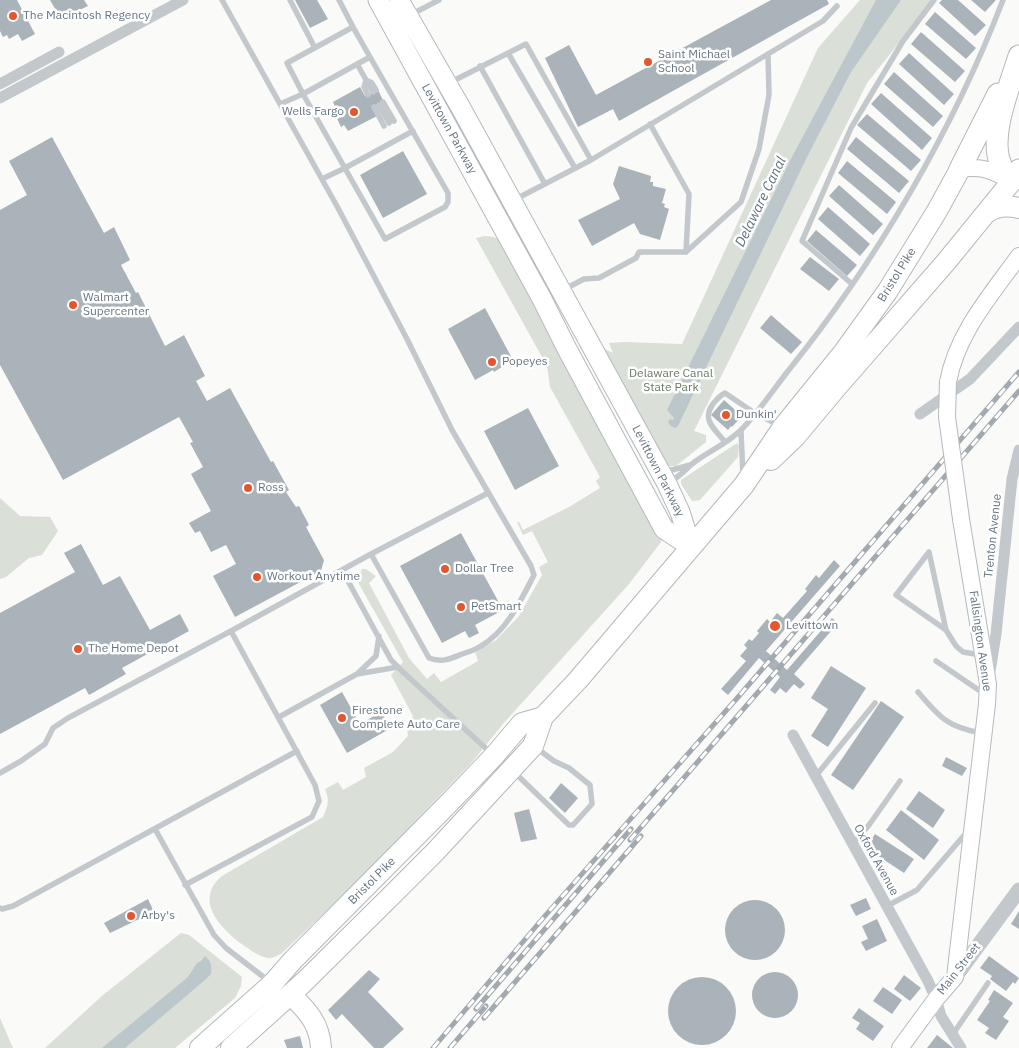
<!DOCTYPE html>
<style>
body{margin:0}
canvas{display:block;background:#fafaf8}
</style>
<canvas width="1019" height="1048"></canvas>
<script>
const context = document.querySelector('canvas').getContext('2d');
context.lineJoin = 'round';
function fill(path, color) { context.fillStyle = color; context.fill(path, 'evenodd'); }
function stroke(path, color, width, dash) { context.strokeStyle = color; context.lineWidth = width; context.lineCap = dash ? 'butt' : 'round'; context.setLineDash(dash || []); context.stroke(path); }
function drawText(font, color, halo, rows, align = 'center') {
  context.font = font + ' "IBM Plex Sans",sans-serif'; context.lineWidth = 5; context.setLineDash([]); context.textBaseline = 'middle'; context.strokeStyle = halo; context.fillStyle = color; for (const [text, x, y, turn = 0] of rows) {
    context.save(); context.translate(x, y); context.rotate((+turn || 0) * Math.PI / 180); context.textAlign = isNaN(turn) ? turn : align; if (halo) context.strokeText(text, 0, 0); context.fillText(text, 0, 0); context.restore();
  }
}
fill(new Path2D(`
 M860,0H933L867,83L694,431L706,435V442L676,466H666L597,345L613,353L609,343L624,342L682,344L818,48Z
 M485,236L494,237L502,241L662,539L661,542L629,584L503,724L473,761L365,874L281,954C278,955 273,958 270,958C261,958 252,951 246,947C223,931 192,901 222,876L323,817C328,806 330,800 325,789L338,782L343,790L366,777L364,768L393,752L408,736L406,724L413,716L391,675L403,662L359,584L358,579L362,569H366L376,576L369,583L409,658L427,679L434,673L441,682L478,661L475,652L496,640L519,616L542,575L539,567L548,562L532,531L523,535L517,522H519L523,530L569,507L600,488L596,481L600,477L550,387L547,366L476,238Z
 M737,443L739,446L738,457L700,500L692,501L681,484V480Z
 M0,498L20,516L50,517L58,531L42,555L29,558L6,577L0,579Z
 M181,933L189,935L242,977L241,986L235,998L175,1048H45L103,995Z
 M0,1018L13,1048H0Z`), '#dadfd7');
fill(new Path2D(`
 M876,0H901L851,72L807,157L678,426L675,428L671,426L668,422L670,419L673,420L674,418L667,410L793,155Z
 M205,956C211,961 212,966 211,974L206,979L125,1048H102L188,977L197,963L201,961Z`), '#bbc7cb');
fill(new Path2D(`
 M0,0H17L35,34L22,41L18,34L9,39L7,35L3,37L0,31Z
 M50,0H84L88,6L61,19Z
 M295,0H317L328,19L310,28Z
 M771,0H827L829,4L619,121L613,109L578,127L545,58L569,45L596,95Z
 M942,0H958L986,25L975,36L939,3Z
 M971,0H996L985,12Z
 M935,12L976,48L966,59L925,24Z
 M921,32L965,71L955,82L911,44Z
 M909,53L954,94L944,105L899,64Z
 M894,72L943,116L933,127L884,84Z
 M360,87L365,96L378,90L384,102L377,116L348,131L344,125L341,127L332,108L335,107L333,102Z
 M881,93L932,138L922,150L871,104Z
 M867,114L921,160L911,171L857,125Z
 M52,137L104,233L114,227L130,260L121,265L136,293L138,292L165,346L184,335L205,376L196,381L207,401L230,388L271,462L273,461L289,490L286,492L296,507L299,506L309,525L306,527L324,560L321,571L235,617L213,576L236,564L226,545L211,552L200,531L195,533L189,523L211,511L191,474L203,467L190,443L193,442L179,417L63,480L0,365V210L27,195L9,161Z
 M856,137L909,181L899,193L847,149Z
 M403,151L427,194L383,218L360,175Z
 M847,161L896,202L887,214L838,173Z
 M619,166L651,176L650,182H653V186L666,189L662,203L665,204L664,207L669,209L660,240L640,234L634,223L592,246L578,220L620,199L613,184Z
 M839,185L883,224L873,235L829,196Z
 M828,207L870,244L860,256L818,219Z
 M816,230L857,265L847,276L807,241Z
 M810,257L839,279L829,291L800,269Z
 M485,308L513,360L494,372L493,370L475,380L448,329Z
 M771,315L802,342L791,354L760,328Z
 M724,400L742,416L732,427L731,426L728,430L711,415Z
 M528,408L559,466L515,490L484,431Z
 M461,533L503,610L475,625L479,633L469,638L465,631L442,643L400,566Z
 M81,544L103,585L120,576L150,630L180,614L189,631L122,668L126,674L89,695L85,688L0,734V613L75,572L64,553Z
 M834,560L840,566L766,651L787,670L832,618L838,623L794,674L805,684L800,689L794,684L786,693L780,688L775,694L770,690L780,677L759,658L728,695L721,689L746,661L740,656L747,648L744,645L749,639L752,641L759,633L757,631L767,619L770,622L777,613L783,618L807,591L805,589L816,575L819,578Z
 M831,666L866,688L828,747L811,736L828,709L811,698Z
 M342,692L360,724L381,712L391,728L347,753L320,705Z
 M881,701L904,717L853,790L831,775Z
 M946,757L967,768L962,776L942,766Z
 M561,783L578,798L565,813L549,798Z
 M919,791L945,810L933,828L906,809Z
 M529,809L537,839L521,842L514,813Z
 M901,810L939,840L924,860L886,830Z
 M875,834L914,859L904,873L866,848Z
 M866,898L871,909L856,916L850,905Z
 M148,899L154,912L110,933L104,923Z
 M725 930a30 30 0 1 1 60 0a30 30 0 1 1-60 0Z
 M1019,911V929L1011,924Z
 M877,919L887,941L866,951L861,942L868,939L862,926Z
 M989,956L1019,978L1015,984L1013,982L1006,991L990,979L992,976L980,968Z
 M369,970L380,979L368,992L404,1029L383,1048H374L342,1014L336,1020L328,1010Z
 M752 995a23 23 0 1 1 46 0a23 23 0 1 1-46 0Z
 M904,975L921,988L910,1001L894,989Z
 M668 1011a34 34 0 1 1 68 0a34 34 0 1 1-68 0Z
 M883,987L902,1000L892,1014L873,1001Z
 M994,990L1013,1003L1003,1017L1009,1021L996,1040L985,1033L989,1028L977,1020L990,1001L988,1000Z
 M859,1008L884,1026L873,1041L856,1029L860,1023L852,1018Z
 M937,1035L953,1048H927Z
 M300,1036L303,1048H287L284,1040Z`), '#aab3b9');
const secondary = new Path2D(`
 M960,169C983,166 991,170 1012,181
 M948,382C957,333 991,295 1019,256
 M900,1048L936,999L955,977L987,704L988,684L961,519`);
const primary = new Path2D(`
 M378,0L542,299L567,349L664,529L691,547
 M399,0L461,108L667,484L680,512L691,547`);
const trunk = new Path2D(`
 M985,214C995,206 1006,205 1019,208
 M771,460L795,437L836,388L946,262L1012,181
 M290,994C307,1010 320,1024 321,1048
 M200,1048L272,984L294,959L447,805L494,756L522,723L543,717
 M231,1048L304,982L390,897L435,852L533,746L543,717L578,680L744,485L783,427L843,353L887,292L937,211L960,169`);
const motorway = new Path2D(`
 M1019,56C1010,86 988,136 1001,165C1003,171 1008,176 1012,181L1019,170
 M960,169L998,94`);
stroke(secondary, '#b3babf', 18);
stroke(primary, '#b5babe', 21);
stroke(trunk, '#b4b9bd', 22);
stroke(motorway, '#b4b9bd', 23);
stroke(new Path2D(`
 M222,0L338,208L407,339L452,430L531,566L534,575C521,600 507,631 481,646C475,650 468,652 462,654C450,659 442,663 429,658L371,554
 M290,0L315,48
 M339,0L353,27
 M412,14L439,0
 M508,53L575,168
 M370,57L448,193V202L445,207L385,239L303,94Z
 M357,64L373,92
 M480,66L545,184
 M449,83L526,44L591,160L514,200
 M368,95L364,87L366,80L372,83L376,90
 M383,102L394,121
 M280,104L303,94L287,63L353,27L370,57
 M379,105L389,123
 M374,107L384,126
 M591,160L823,21L837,6
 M322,179L345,168L413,131
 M686,252L741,202L759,149L769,95L768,54
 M852,284L802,241L851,128L903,41L934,0
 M563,290L584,279L599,278L636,258L639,252H686L689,194L650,124
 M741,431L743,476
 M725,442C715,429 701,420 713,404C717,399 719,396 725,393L756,414L779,425
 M662,469L672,470L690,465
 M668,483C678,478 684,471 692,464C707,452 727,444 741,430C759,412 773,390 788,371C876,262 953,130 1003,0
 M342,570L391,660L403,672L492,754
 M946,630L929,552L896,595L946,630L956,646L963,652L981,655
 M231,631L371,554L488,493
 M936,661L986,695
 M357,674L398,667
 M918,692C940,718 948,727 981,733
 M279,717L357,674L376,656L379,636
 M514,772L569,825H573L592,804L590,785L569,768L554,761L535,747
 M0,773L21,761L45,744L53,728L68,718L231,631L315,785L319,801L312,817L185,885
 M815,777L875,703
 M155,829L214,935L226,948L270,982
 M852,845L869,825L900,781
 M887,906L917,890L967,832
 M0,908L2,909L13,906L26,899L297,751
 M953,1034L988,983`), '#c3c8cc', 5.5);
stroke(new Path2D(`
 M0,84L59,52
 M0,98L183,0
 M920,414L970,379L1019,327
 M990,672L996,634L1012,479L1019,450
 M793,735L928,981L936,999L941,1016L961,1048`), '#c3c8cc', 11);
stroke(new Path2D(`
 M955,977L1019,890`), '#c3c8cc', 15);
stroke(secondary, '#fff', 16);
stroke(primary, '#fff', 19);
stroke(trunk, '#fff', 20);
stroke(motorway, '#fff', 21);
const rail = new Path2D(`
 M630,840L1019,391
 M476,1009L631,829
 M484,1018L641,836
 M433,1048L544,917L739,696L1019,372
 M450,1048L486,1006`);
stroke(rail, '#a2aab0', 5);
stroke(rail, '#fff', 3, [9]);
const secondaryBridge = new Path2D(`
 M948,382L947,417L961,519`);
stroke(secondaryBridge, '#b3babf', 18, []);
stroke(secondaryBridge, '#fff', 16);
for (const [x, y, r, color] of [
 [13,16,5,"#e4572e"],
 [648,62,5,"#e4572e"],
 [354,112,5,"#e4572e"],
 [73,305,5,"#e4572e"],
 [492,362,5,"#e4572e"],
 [726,415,5,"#e4572e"],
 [248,488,5,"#e4572e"],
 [445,569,5,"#e4572e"],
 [257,577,5,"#e4572e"],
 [461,607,5,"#e4572e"],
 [775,626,6,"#e4572e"],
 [78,649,5,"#e4572e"],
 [342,718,5,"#e4572e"],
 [131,916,5,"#e4572e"]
]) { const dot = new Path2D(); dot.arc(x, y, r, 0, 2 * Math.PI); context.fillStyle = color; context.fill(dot); stroke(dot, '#fff', 2); }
drawText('12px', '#657683', '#fff', [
 ["The Macintosh Regency",23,16],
 ["Saint Michael",658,55],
 ["School",658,69],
 ["Wells Fargo",344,112,"right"],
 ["Walmart",83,298],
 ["Supercenter",83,312],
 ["Popeyes",502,362],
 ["Dunkin'",736,415],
 ["Ross",258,488],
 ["Dollar Tree",455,569],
 ["Workout Anytime",267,577],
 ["PetSmart",471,607],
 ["Levittown",786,626],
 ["The Home Depot",88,649],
 ["Firestone",352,711],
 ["Complete Auto Care",352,725],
 ["Arby's",141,916]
], 'left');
drawText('12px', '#657683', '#fff', [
 ["Levittown Parkway",449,129,61],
 ["Bristol Pike",897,275,-58],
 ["Levittown Parkway",658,471,63],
 ["Trenton Avenue",993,536,-84],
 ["Fallsington Avenue",980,641,82],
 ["Oxford Avenue",876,860,61],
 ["Bristol Pike",372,881,-45],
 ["Main Street",959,969,-52]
]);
drawText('12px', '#687a64', '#fff', [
 ["Delaware Canal",671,374],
 ["State Park",671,388]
]);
drawText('italic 14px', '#60757c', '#fff', [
 ["Delaware Canal",761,202,-64]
]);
</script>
